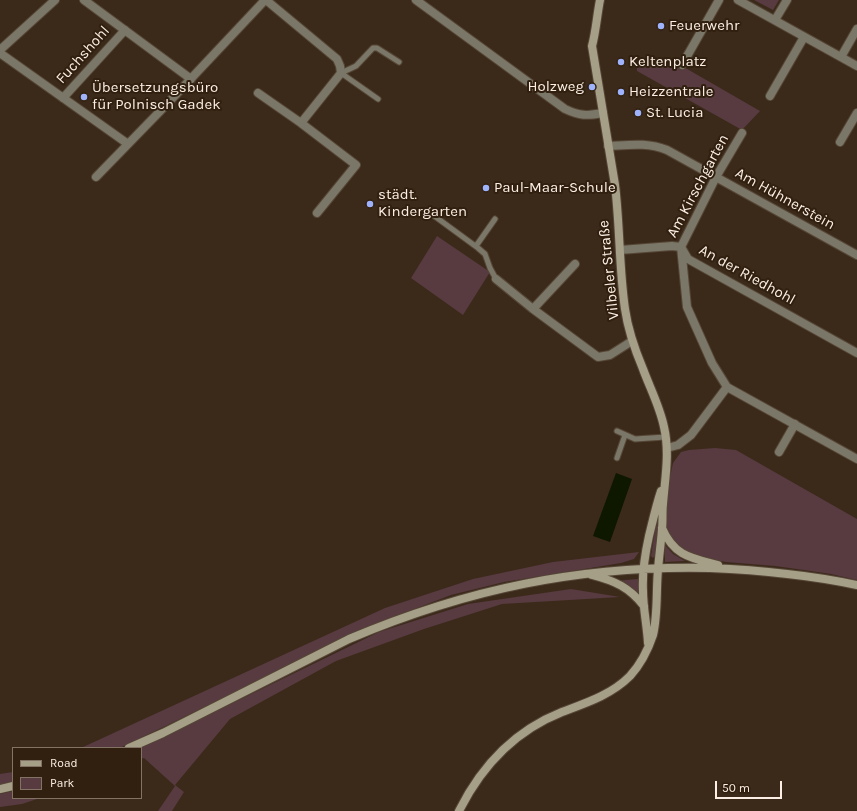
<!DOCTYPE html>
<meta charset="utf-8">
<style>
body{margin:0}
#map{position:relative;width:857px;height:811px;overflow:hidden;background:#3b2a19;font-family:Karla,sans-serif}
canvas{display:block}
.legend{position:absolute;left:12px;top:747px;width:130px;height:52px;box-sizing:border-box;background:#31200f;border:1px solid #827365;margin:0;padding:5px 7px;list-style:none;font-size:12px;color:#fbefe5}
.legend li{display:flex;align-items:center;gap:8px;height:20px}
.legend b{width:20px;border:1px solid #827365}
.scale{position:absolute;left:715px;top:781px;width:67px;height:18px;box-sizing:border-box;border:2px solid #fbefe5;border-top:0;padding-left:5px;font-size:12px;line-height:14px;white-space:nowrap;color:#fbefe5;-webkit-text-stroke:3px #31200f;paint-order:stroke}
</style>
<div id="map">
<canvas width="857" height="811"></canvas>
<ul class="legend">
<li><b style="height:5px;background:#a59f88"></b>Road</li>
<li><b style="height:11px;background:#583a41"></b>Park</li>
</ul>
<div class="scale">50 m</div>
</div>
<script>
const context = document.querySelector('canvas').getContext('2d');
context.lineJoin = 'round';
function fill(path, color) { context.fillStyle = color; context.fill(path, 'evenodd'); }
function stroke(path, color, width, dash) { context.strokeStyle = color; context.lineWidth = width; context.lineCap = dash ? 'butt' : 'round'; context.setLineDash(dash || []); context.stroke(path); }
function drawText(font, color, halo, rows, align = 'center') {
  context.font = font + ' Karla,sans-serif'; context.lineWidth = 4; context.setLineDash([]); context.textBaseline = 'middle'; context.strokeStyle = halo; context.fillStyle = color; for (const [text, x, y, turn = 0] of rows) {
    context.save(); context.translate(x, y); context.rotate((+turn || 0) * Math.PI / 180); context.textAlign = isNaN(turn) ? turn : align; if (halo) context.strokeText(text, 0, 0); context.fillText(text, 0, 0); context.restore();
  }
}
fill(new Path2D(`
 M754,0H779L773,10Z
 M637,60L682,66L760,111L742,130L637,71Z
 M437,236L490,272L463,315L411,278Z
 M715,448L736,450L857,519V580L831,574L811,571L775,566L726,562L708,559L679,550L666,529L665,520L670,477L673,463L681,452L689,450Z
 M658,520L656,555L653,558L651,556L655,530Z
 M665,545L673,554L685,561L665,562Z
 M639,552L634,559L621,563L572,571L504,582L451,595L375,624L120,748H81L385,608L473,579L553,562Z
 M638,579V596L614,581Z
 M571,589L620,597L502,604L424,629L336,661L230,719L175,785L184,792L172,811H158L175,786L144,758L141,759V748H140L379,632L468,604Z
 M13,772V783L0,786V774Z
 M13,791V798H40L22,804L0,807V794Z`), '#583a41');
fill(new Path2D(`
 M616,473L632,479L610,542L593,536Z`), '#0e1700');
const lane = new Path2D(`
 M341,73L356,66L373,48H377L399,62
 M341,73L378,99
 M433,215L478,248L485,254L490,268L496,279
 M476,246L495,219
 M617,431L635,439L666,437
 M617,458L625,435`);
const street = new Path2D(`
 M84,0L191,79
 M266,0L337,59L340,66L341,73L301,123L356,165L317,213
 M416,0L565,109C580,116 587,116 603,113
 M738,0L857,66
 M775,20L787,0
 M0,50L55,0
 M0,53L128,144
 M841,57L857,29
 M682,65L719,0
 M258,93L301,123
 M770,96L804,37
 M63,98L125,30
 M742,133L716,177L681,247L687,307L712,363L727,387L857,459
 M840,142L857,113
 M608,146C629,145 647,142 667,150L857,255
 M96,177L168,103L265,0
 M620,250L672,246L681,247L688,259L857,353
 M496,279L533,309L598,357L610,355L632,341
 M533,309L575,264
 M667,448L678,445L691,435L727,387
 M779,452L795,424`);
const secondary = new Path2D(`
 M662,528C674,556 691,558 718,565
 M592,575C615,581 629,587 644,606
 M648,643C647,625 643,608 643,591C642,572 645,554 649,536C653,520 656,506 661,491
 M129,748L163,733L349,639C467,589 581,565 710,568C759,570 809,575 857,585
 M0,789L13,786
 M459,811C482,765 514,731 562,712C586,703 611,695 630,676C640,665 648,650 653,635C658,615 656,590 658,570C659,556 661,543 662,529C663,521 662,512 663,504C665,478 670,453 664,427C660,407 650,388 643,369C635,350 628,330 625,309C619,268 620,226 615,185L592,46C596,31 597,15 600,0`);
stroke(lane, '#564636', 7);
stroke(street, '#564636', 10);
stroke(secondary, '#564636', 10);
stroke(lane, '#7a7668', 5);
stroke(street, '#7a7668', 8);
stroke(secondary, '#a59f88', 8);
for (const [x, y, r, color] of [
 [661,26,4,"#9fb3fd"],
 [621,62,4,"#9fb3fd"],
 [592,87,4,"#9fb3fd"],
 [621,92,4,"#9fb3fd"],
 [84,97,4,"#9fb3fd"],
 [638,113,4,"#9fb3fd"],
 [486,188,4,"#9fb3fd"],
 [370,204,4,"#9fb3fd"]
]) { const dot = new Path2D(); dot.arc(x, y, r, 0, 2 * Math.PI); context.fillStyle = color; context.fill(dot); stroke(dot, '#31200f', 1.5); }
drawText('15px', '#fbefe5', '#31200f', [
 ["Feuerwehr",669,26],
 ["Keltenplatz",629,62],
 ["Holzweg",584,87,"right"],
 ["Übersetzungsbüro",92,88],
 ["für Polnisch Gadek",92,105],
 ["Heizzentrale",629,92],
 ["St. Lucia",646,113],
 ["Paul-Maar-Schule",494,188],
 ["städt.",378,195],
 ["Kindergarten",378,212]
], 'left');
drawText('15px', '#fbefe5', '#31200f', [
 ["Fuchshohl",83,55,-48],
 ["Am Kirschgarten",698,186,-62],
 ["Am Hühnerstein",785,199,29],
 ["Vilbeler Straße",609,270,-96],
 ["An der Riedhohl",747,275,29]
]);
</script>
